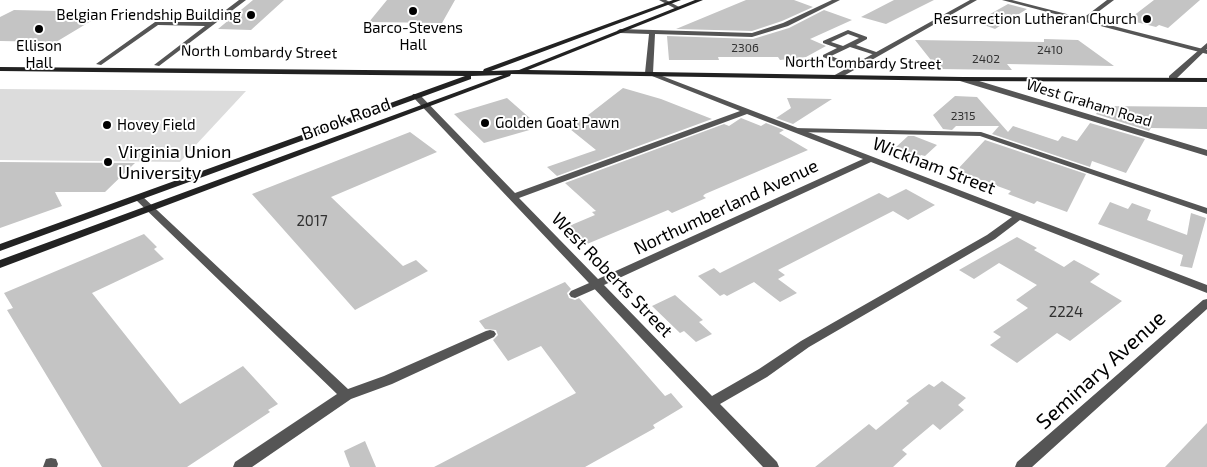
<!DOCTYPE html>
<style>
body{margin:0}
canvas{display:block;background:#fff}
</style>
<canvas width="1207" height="467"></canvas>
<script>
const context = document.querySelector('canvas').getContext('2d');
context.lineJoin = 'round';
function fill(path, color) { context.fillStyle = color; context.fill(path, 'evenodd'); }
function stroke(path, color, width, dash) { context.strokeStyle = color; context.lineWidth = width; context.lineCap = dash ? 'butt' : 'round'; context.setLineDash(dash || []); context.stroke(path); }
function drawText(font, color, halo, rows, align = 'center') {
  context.font = font + ' "Exo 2",sans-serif'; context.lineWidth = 4; context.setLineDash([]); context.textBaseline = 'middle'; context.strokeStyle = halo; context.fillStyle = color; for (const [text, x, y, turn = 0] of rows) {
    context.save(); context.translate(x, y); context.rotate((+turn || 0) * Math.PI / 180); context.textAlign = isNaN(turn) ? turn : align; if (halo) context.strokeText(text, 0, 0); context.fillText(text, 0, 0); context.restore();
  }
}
fill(new Path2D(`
 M0,89L246,91L180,162L0,160Z`), '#dcdcdc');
fill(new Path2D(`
 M253,0H284L251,30L218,29Z
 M387,0H455L442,23L369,22Z
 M746,0H794L813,7L782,21L752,31L676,29Z
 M894,0H934L886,24L861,17Z
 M1154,0H1200L1168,28L1159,25L1156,27L1128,20Z
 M1008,4L1027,9L995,29L976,22Z
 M14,10L106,12L56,42L0,41V17Z
 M824,10L852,20L810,39L826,46L806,57L780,60L778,57H718L719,60H669L667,36L753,39L789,28Z
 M1044,39L1078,40L1114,66L1007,64L1012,70L938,69L915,40L1044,42Z
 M623,88L661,99L712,119L557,176L547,167L596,150L565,125L583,119Z
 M955,96L977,97L1008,132L1013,126L1058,141L1062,136L1077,141L1090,123L1145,139L1126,173L1092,161L1090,167L992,134L999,126H956L952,130L943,129L933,115Z
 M507,98L540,127L484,143L454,114Z
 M787,98L832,99L793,124L776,118L791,108Z
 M1102,106L1207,107V129L1151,128L1149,131L1096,114Z
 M741,118L761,126L766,123L784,130L779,133L808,150L705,194L703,196L706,198L672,213L668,210L587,244L569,226L595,215L592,212L596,211L565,183L724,124L729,126Z
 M410,132L437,152L331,197L403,266L416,260L428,271L355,310L252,194Z
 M908,136H914L937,145L925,156L921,155L917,159L895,151L897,149L895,148Z
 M985,140L1086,174L1067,212L1037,201L1034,204L1008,194L1011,191L956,171Z
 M0,162L135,163L105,192H55L62,206L0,228Z
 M906,189L935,205L908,220L893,211L778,270L785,275L778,279L797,293L780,302L754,282L727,296L724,294L720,296L698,276L714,268L720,273L879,193L888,198Z
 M1110,202L1128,209L1132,203L1151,210L1147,220L1187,235L1191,213L1206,218L1192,268L1180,266L1183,255L1098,224Z
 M144,234L157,247L154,249L164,259L92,293L180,404L243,366L278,404L268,410L270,412L187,467H102L7,310L13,308L4,293Z
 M1017,237L1037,248L1034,250L1064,267L1074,260L1100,274L1090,282L1122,301L1070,341L1057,333L1017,363L990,345L1001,337L993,332L1028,308L1016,300L1037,285L999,263L974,279L959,270Z
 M565,282L571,289L567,293L569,298L575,300L579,298L665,396L671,393L683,407L653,425L655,428L585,467H434L576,393L541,346L508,361L493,340L498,335L496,330L485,329L479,321Z
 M675,295L703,320L699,322L712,334L696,342L684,331L680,333L652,306Z
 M942,381L966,398L958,405L964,410L940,430L933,424L902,450L907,454L893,467H815L869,424L876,430L909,403L906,401L929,384L934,387Z
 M1207,423V467H1165Z
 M365,441L376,467H350L344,451Z`), '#c4c4c4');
fill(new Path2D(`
 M239,0H246L159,66L154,65L205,26L158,25L101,65L96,64L155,22H210Z
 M832,0H840L788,26L752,37L655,34L653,73L649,75L645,73L649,34L620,33L617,31L620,29L752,33L783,23Z
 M1107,0H1114L1086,21H1082V19Z
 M848,30L867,37V39L856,45L879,53V55H875L850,47L831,56L855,66V68L853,69L823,57V55L837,48L823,43V41ZM848,34L859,38L843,46L831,42Z
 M793,128L981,132L1207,208V214L980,136L796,132L792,130Z
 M139,195L142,196L348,389L384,376L486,331L490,330L494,331L496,334L494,337L392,384L351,399L252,467H233L235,462L337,394L136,200L134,198L136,196Z
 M596,280L600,281L601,284L600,287L575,298L571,297L569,294L571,291Z
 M51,458L56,459L58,464L57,467H43L46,459Z`), '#555');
fill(new Path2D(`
 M659,0H666L681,8L676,9Z
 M970,0H977L840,78L833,76Z
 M1207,43V49L1175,80H1169V76Z
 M649,71L1207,285V293L1020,220L995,239L809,347L767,377L720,404L777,462L779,467H763L412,96L413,94H419L515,193L740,111L647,74L645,73ZM747,114L863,159L598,279L519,198ZM871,162L1012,217L987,235L801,341L759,369L712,396L604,285Z
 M960,77H966L1207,150V156L960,81Z
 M1207,299V309L1032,467H1015L1017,462L1203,300Z`), '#555');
fill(new Path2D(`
 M1002,0H1012L1207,50V54Z`), '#555');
fill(new Path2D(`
 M673,0H681L491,71L519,70L695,0H703L528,70L963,77L1207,78V82L963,81L511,74L510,76L0,268V260L503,75L471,76V79L0,251V244L465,76L0,71V67L483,71L484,69Z`), '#222');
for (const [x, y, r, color] of [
 [413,11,5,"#000"],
 [251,15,5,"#000"],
 [1147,19,5,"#000"],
 [39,29,5,"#000"],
 [485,123,5,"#000"],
 [107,125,5,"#000"],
 [108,162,5,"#000"]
]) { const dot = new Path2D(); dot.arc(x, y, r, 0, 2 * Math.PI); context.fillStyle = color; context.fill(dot); stroke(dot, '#fff', 2); }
drawText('12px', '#313131', null, [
 ["2306",745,48],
 ["2410",1050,50],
 ["2402",986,59],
 ["2315",963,116]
]);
drawText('15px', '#000', '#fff', [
 ["Belgian Friendship Building",241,15],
 ["Resurrection Lutheran Church",1137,19],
 ["Barco-Stevens",413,28,"center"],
 ["Hall",413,45,"center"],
 ["Ellison",39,46,"center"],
 ["Hall",39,63,"center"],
 ["Golden Goat Pawn",495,123,"left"],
 ["Hovey Field",117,125,"left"]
], 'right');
drawText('15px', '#000', '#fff', [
 ["North Lombardy Street",259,52,1],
 ["North Lombardy Street",863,63,1],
 ["West Graham Road",1089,103,17]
]);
drawText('15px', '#313131', null, [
 ["2017",312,221],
 ["2224",1066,312]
]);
drawText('18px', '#000', '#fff', [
 ["Brook Road",346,119,-20],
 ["Wickham Street",934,166,21],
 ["Northumberland Avenue",726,207,-25],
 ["West Roberts Street",612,275,46]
]);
drawText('18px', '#000', '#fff', [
 ["Virginia Union",118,152],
 ["University",118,173]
], 'left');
drawText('21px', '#000', '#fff', [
 ["Seminary Avenue",1101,370,-42]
]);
</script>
